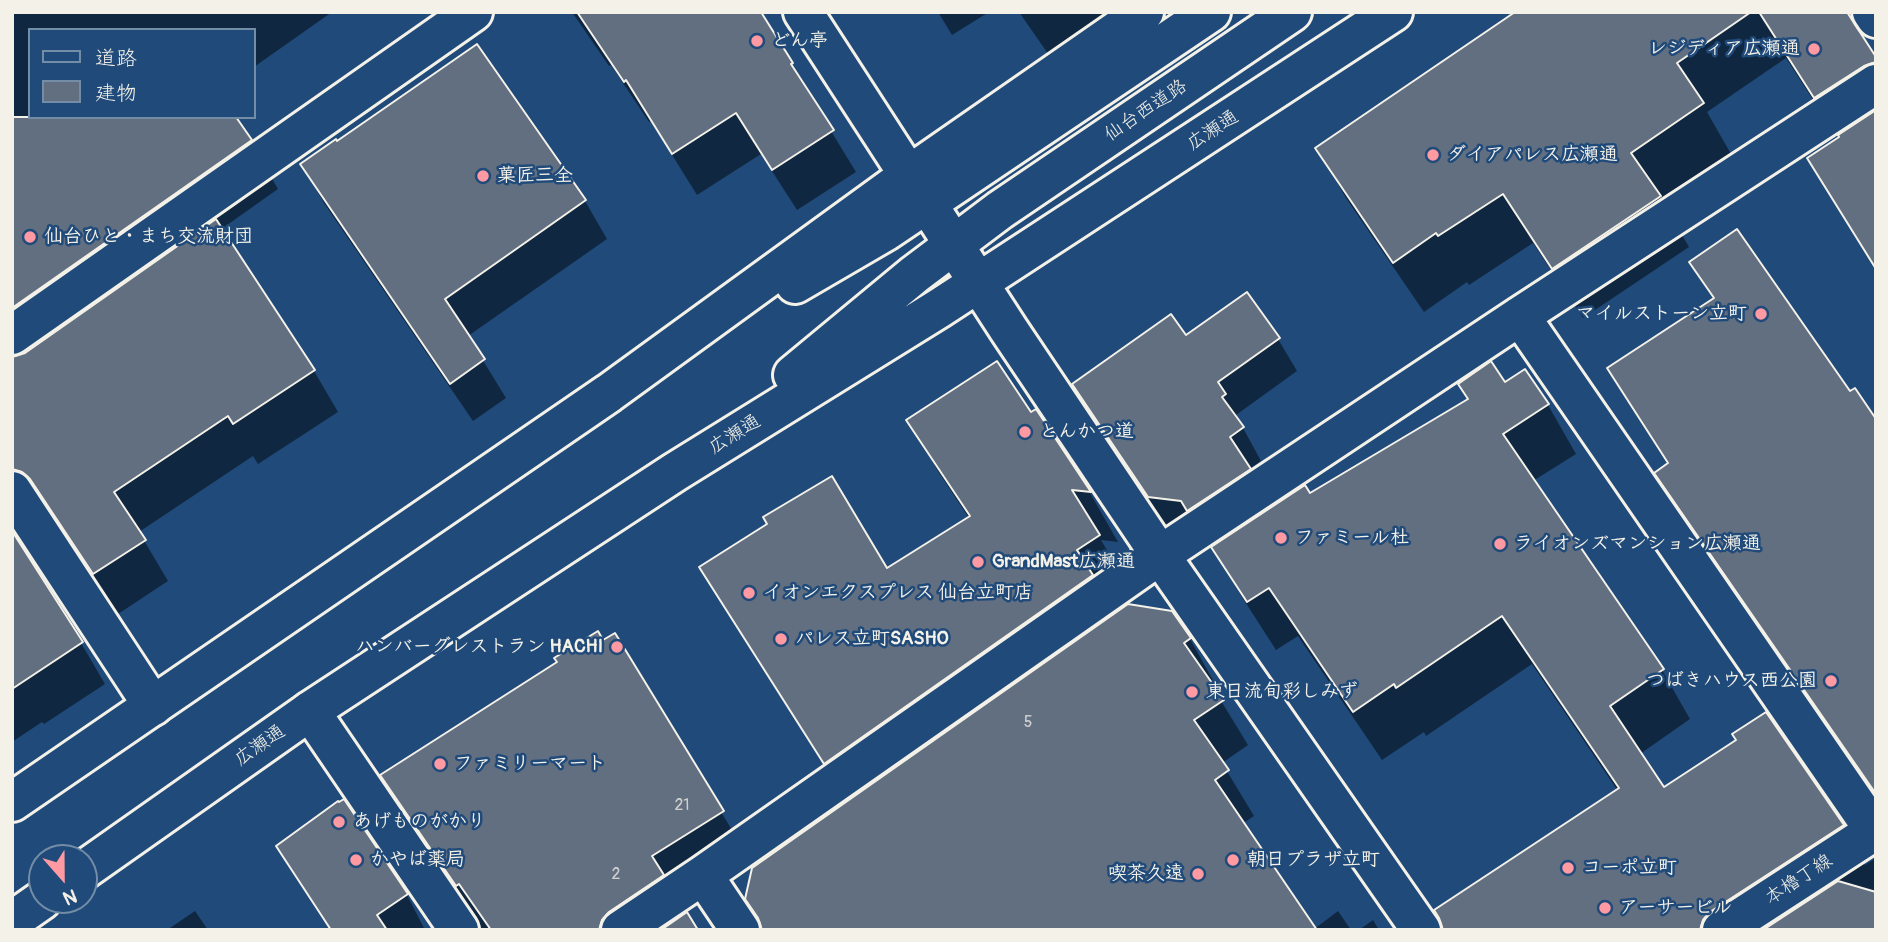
<!DOCTYPE html>
<meta charset="utf-8">
<style>
body{margin:0}
#map{position:relative;width:1888px;height:942px;overflow:hidden;background:#1f4a7a;font-family:Pangolin,"Klee One",sans-serif}
canvas{display:block}
.frame{position:absolute;inset:0;border:14px solid #f4f1e8;pointer-events:none}
.legend{position:absolute;left:28px;top:28px;width:228px;height:91px;box-sizing:border-box;background:#1f4a7a;border:2px solid #748da6;margin:0;padding:9px 12px;list-style:none;font-size:21px;color:#f4f1e8}
.legend li{display:flex;align-items:center;gap:14px;height:35px}
.legend b{width:35px;border:2px solid #748da6}
.north{position:absolute;left:28px;top:844px;width:70px;height:70px;box-sizing:border-box;background:#1f4a7a;border:2px solid #748da6;border-radius:50%;rotate:159deg;font-size:19px;font-weight:700;line-height:28px;text-align:center;color:#f4f1e8}
.north::after{content:'';display:block;margin:auto;width:24px;height:32px;background:#ff9aa2;clip-path:polygon(50% 0,100% 100%,50% 72%,0 100%)}
</style>
<div id="map">
<canvas width="1888" height="942"></canvas>
<div class="frame"></div>
<ul class="legend">
<li><b style="height:9px;background:#1f4a7a"></b>道路</li>
<li><b style="height:19px;background:#626f81"></b>建物</li>
</ul>
<div class="north">N</div>
</div>
<script>
const context = document.querySelector('canvas').getContext('2d');
context.lineJoin = 'round';
function fill(path, color) { context.fillStyle = color; context.fill(path, 'evenodd'); }
function stroke(path, color, width, dash) { context.strokeStyle = color; context.lineWidth = width; context.lineCap = dash ? 'butt' : 'round'; context.setLineDash(dash || []); context.stroke(path); }
function drawText(font, color, halo, rows, align = 'center') {
  context.font = font + ' Pangolin,"Klee One",sans-serif'; context.lineWidth = 5; context.setLineDash([]); context.textBaseline = 'middle'; context.strokeStyle = halo; context.fillStyle = color; for (const [text, x, y, turn = 0] of rows) {
    context.save(); context.translate(x, y); context.rotate((+turn || 0) * Math.PI / 180); context.textAlign = isNaN(turn) ? turn : align; if (halo) context.strokeText(text, 0, 0); context.fillText(text, 0, 0); context.restore();
  }
}
fill(new Path2D(`
 M12,12H332L254,67V30H30V117H234L250,141L278,189L220,230L314,371L338,412L258,464L253,456L139,532L168,581L118,614L56,520L48,513L16,522L13,534L14,538L81,643L105,684L44,724L42,722L12,742Z
 M572,12H761L773,36L856,172L797,210L761,154L697,195L651,121L649,122L611,65L609,66Z
 M938,12H989L952,35Z
 M1019,12H1117L1051,58Z
 M1518,12H1845L1876,63V268L1839,140L1786,58L1707,112L1731,154L1662,201L1689,247L1583,318L1533,243L1469,285L1467,282L1424,312L1346,198L1317,148Z
 M477,46L585,201L607,239L468,336L506,398L473,421L324,203L302,165L336,143Z
 M1692,262L1849,394L1876,422V799L1685,522L1657,473L1668,465L1638,418L1609,369L1714,300Z
 M1185,338L1278,339L1297,371L1236,415L1261,461L1249,469L1268,502L1168,530L1093,417L1074,384Z
 M1525,371L1548,405L1576,454L1533,481L1662,670L1690,719L1640,754L1664,790L1842,826L1865,865L1876,858V930H1444L1618,791L1532,664L1426,736L1424,732L1382,760L1298,636L1276,650L1242,597L1213,548L1310,496Z
 M1035,412L1090,493L1118,542L1101,540L1128,586L1106,601L1114,616L1171,613L1190,639L1215,684L1212,686L1248,745L1222,763L1254,816L1242,824L848,803L731,618L701,568L887,571L969,518L938,471L909,421L1031,415Z
 M614,636L749,858L677,902L696,930H483L409,822L383,776Z
 M343,802L407,895L425,930H331L298,880L278,846Z
 M195,911L208,930H167Z
 M1338,911L1351,930H1313Z
 M1373,920L1379,930H1359Z`), '#0007');
const building = new Path2D(`
 M577,12H761L793,63L791,64L834,130L772,170L736,113L672,154L626,80L624,82Z
 M1515,12H1751L1677,63L1704,103L1631,153L1661,196L1552,269L1503,194L1438,236L1436,233L1393,263L1315,148Z
 M1759,12H1847L1876,57V62L1864,66L1814,98Z
 M477,44L586,200L445,299L485,359L450,384L300,164L336,139L337,141Z
 M1876,110V269L1807,158L1839,137L1838,135Z
 M12,117H236L252,140L12,308Z
 M216,219L315,370L233,424L228,416L114,492L146,540L93,574L30,479L22,472L12,469V357L25,353Z
 M1737,229L1850,391L1855,388L1876,419V794L1654,473L1668,463L1607,368L1714,298L1689,262Z
 M1247,292L1280,338L1218,382L1226,394L1222,397L1244,427L1230,437L1251,469L1187,511L1181,501L1148,497L1072,384L1171,314L1186,335Z
 M997,361L1031,412L1036,409L1091,492L1072,490L1100,535L1077,550L1093,575L824,764L699,567L767,524L763,517L832,476L887,568L970,516L906,420Z
 M1491,361L1505,382L1525,369L1549,404L1503,434L1664,669L1610,706L1664,787L1736,740L1732,734L1766,712L1844,825L1710,912L1703,920L1700,930H1443L1439,918L1434,910L1619,788L1502,616L1396,688L1394,684L1353,712L1269,588L1247,602L1211,547L1305,485L1310,493L1468,399L1458,384Z
 M12,531L83,642L12,689Z
 M1128,604L1172,611L1191,638L1184,643L1224,700L1194,720L1229,770L1215,780L1317,930H762L758,918L745,899L752,868Z
 M598,631L603,640L615,633L724,811L652,856L664,875L609,912L602,920L599,930H491L459,884L456,886L380,775L557,662L554,658Z
 M344,799L408,894L377,915L387,930H331L276,846L338,801L339,802Z
 M1838,881L1876,892V930H1763Z
 M687,912L698,930H661Z`);
fill(building, '#626f81');
stroke(building, '#f4f1e8', 2);
const minor = new Path2D(`
 M803,12L1009,330L1160,555L1421,930
 M1872,12L1876,18
 M1520,316L1876,833
 M12,335L473,12
 M12,491L153,706
 M310,711L459,930
 M703,875L740,930
 M621,930L703,875L1160,555L1520,316L1876,84
 M1722,930L1876,830`);
const highway = new Path2D(`
 M795,284L886,231L1211,12
 M793,375L915,274L1000,210L1292,12
 M12,802L609,393L909,175L1144,12
 M84,870L310,711L675,472L938,309L1393,12
 M12,921L42,900`);
stroke(minor, '#f4f1e8', 44);
stroke(highway, '#f4f1e8', 44);
stroke(minor, '#1f4a7a', 38);
stroke(highway, '#1f4a7a', 38);
for (const [x, y, r, color] of [
 [757,41,7,"#ff9aa2"],
 [1814,49,7,"#ff9aa2"],
 [1433,155,7,"#ff9aa2"],
 [483,176,7,"#ff9aa2"],
 [30,237,7,"#ff9aa2"],
 [1761,314,7,"#ff9aa2"],
 [1025,432,7,"#ff9aa2"],
 [1281,538,7,"#ff9aa2"],
 [1500,544,7,"#ff9aa2"],
 [978,562,7,"#ff9aa2"],
 [749,593,7,"#ff9aa2"],
 [781,639,7,"#ff9aa2"],
 [617,647,7,"#ff9aa2"],
 [1831,681,7,"#ff9aa2"],
 [1192,692,7,"#ff9aa2"],
 [440,764,7,"#ff9aa2"],
 [339,822,7,"#ff9aa2"],
 [356,860,7,"#ff9aa2"],
 [1233,860,7,"#ff9aa2"],
 [1568,868,7,"#ff9aa2"],
 [1198,874,7,"#ff9aa2"],
 [1605,908,7,"#ff9aa2"]
]) { const dot = new Path2D(); dot.arc(x, y, r, 0, 2 * Math.PI); context.fillStyle = color; context.fill(dot); stroke(dot, '#1f4a7a', 2.5); }
drawText('16px', '#d0d0ce', null, [
 ["5",1028,723],
 ["21",682,806],
 ["2",616,875]
]);
drawText('bold 19px', '#f4f1e8', '#1f4a7a', [
 ["どん亭",771,41],
 ["レジディア広瀬通",1800,49,"right"],
 ["ダイアパレス広瀬通",1447,155],
 ["菓匠三全",497,176],
 ["仙台ひと・まち交流財団",44,237],
 ["マイルストーン立町",1747,314,"right"],
 ["とんかつ道",1039,432],
 ["ファミール杜",1295,538],
 ["ライオンズマンション広瀬通",1514,544],
 ["GrandMast広瀬通",992,562],
 ["イオンエクスプレス 仙台立町店",763,593],
 ["パレス立町SASHO",795,639],
 ["ハンバーグレストラン HACHI",603,647,"right"],
 ["つばきハウス西公園",1817,681,"right"],
 ["東日流旬彩しみず",1206,692],
 ["ファミリーマート",454,764],
 ["あげものがかり",353,822],
 ["かやば薬局",370,860],
 ["朝日プラザ立町",1247,860],
 ["コーポ立町",1582,868],
 ["喫茶久遠",1184,874,"right"],
 ["アーサービル",1619,908]
], 'left');
drawText('19px', '#f4f1e8', '#1f4a7a', [
 ["仙台西道路",1146,111,-34],
 ["広瀬通",1213,131,-33],
 ["広瀬通",735,435,-32],
 ["広瀬通",260,746,-35],
 ["本櫓丁線",1799,880,-33]
]);
</script>
